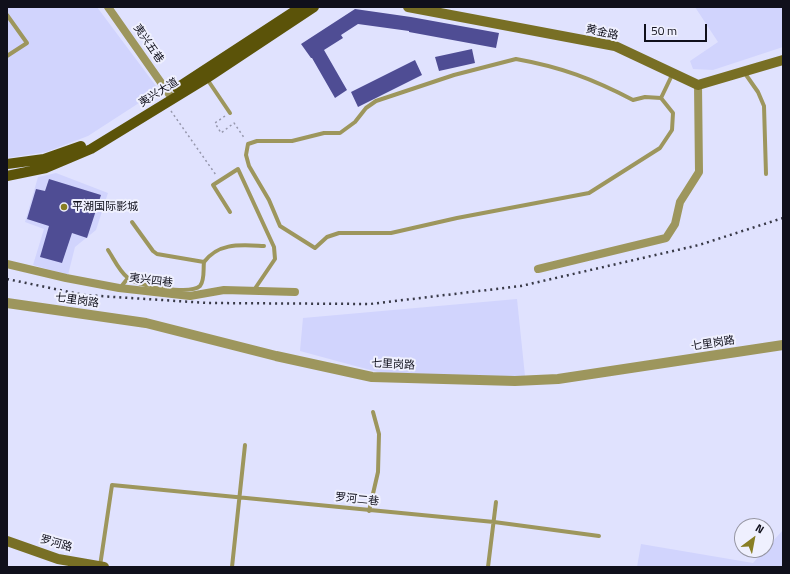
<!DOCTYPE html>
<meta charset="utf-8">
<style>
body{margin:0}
#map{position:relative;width:790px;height:574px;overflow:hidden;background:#e0e2fe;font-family:"Titillium Web",sans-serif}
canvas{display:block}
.frame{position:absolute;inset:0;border:8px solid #10101b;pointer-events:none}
.north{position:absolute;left:734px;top:518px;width:40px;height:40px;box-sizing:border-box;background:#eff0fe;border:1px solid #9696a3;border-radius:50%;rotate:32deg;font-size:11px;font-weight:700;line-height:16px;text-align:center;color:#10101b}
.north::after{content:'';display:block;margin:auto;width:14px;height:18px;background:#887e24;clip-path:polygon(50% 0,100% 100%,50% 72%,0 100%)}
.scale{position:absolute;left:644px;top:24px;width:63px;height:18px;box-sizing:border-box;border:2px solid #10101b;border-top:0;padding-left:5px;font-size:12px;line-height:14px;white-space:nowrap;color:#10101b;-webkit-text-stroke:3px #eff0fe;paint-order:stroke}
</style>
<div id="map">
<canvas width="790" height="574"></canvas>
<div class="frame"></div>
<div class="north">N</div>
<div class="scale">50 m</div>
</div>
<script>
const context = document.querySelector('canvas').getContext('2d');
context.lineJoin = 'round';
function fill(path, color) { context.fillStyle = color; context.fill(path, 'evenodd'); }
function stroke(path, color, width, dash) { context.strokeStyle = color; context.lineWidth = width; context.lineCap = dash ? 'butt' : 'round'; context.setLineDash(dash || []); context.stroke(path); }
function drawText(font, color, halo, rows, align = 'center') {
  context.font = font + ' "Titillium Web","Noto Sans SC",sans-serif'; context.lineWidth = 4; context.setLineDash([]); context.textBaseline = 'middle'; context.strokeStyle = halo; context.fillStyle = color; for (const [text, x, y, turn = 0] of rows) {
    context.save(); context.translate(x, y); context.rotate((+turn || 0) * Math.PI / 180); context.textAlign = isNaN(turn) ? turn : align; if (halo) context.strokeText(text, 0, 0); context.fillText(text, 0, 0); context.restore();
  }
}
fill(new Path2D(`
 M7,7H97L159,90L88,136L46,152L7,158Z
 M695,7H783V47L713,70L693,69L690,61L718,42Z
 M56,173L108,193L96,230L75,247L68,275L33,265L44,229L25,222L38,177Z
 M517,299L525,376L419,377L381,373L300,351L303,318Z
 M783,530V567H637L641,544L753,563Z`), '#d1d4fd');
fill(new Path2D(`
 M355,9L411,17L499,33L496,48L409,32V31L358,24L341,35L343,38L324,50L347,90L335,98L312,58H311L301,44Z
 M472,49L475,63L439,71L435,57Z
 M415,60L422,75L358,107L351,92Z
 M49,179L101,195L87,238L72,233L62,263L40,257L49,226L27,219L36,189L45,191Z`), '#4f4d94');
stroke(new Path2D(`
 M171,111L216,175
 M225,116L215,123L221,133L234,123L245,139`), '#9697ad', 1.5, [2, 3]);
stroke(new Path2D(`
 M7,15L27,43L7,56
 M516,59C561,67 593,79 633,100L645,97L661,98L673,113L672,130L660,148L589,193L457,218L391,233H339L327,237L315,248L280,226L269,200L249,166L246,155L248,144L257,141H292L324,133H340L355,122L366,108L376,101L454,75Z
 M744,72L758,92L764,106L766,174
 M207,79L230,113
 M661,98L673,73
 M230,212L213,185L238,169L274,247L275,259L254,290
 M132,222L153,251L157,254L204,262
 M108,250C114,259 119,271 128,278C138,286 190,295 200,286C205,280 203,269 204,262C219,242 241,245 264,246
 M120,288L128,278
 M369,511L378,472L379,434L373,412
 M100,566L112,485L494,522L599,536
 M232,567L245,445
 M488,567L496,502`), '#9d965d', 4);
stroke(new Path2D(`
 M108,7L169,94
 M7,264L66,278L119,288L190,296L224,290L295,292
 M538,269L666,238L675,224L680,202L699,172L698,85`), '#9d965d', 8);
stroke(new Path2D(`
 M7,303L146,323L276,356L372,377L515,381L558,379L783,345`), '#9d965d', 10);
stroke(new Path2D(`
 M408,7L615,46L698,85L783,60
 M7,541L58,559L104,567`), '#786f25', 10);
stroke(new Path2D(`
 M177,88L301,7
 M7,164L44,159L81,146
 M7,176L46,168L91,149L207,78L314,7`), '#5b5309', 10);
stroke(new Path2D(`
 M7,279L84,295L208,303L370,304L521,286L699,245L783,218`), '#383947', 2.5, [2, 4]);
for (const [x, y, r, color] of [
 [64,207,4,"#887e24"]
]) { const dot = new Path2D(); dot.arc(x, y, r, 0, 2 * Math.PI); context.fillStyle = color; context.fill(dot); stroke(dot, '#eff0fe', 1.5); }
drawText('11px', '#10101b', '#eff0fe', [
 ["黄金路",602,33,13],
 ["夷兴五巷",148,44,55],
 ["夷兴大道",159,93,-32],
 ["夷兴四巷",151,281,7],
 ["七里岗路",77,301,8],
 ["七里岗路",713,344,-9],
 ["七里岗路",393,365,3],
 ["罗河二巷",357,500,6],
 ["罗河路",56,544,16]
]);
drawText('11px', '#10101b', '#eff0fe', [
 ["平湖国际影城",72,207]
], 'left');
</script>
